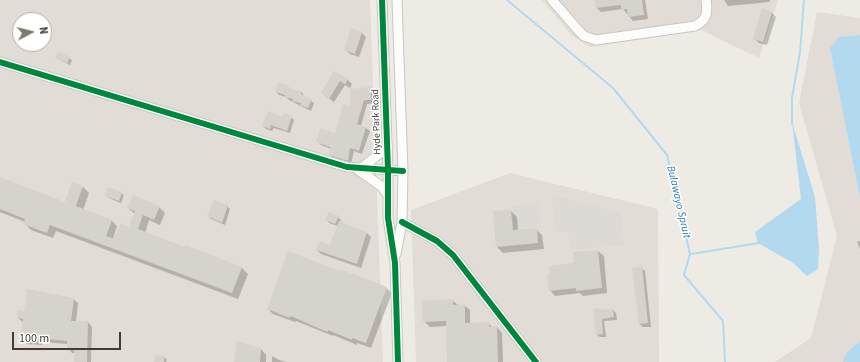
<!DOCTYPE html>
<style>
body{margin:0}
#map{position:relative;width:860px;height:362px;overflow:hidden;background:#eeebe4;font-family:"Source Sans 3",sans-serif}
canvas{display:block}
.north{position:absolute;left:12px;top:12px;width:40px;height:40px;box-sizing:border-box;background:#fff;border:1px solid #b4b1ad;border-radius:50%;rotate:83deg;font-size:11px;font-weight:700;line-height:16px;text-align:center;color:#433c32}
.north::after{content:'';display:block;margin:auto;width:14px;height:18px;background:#7f7970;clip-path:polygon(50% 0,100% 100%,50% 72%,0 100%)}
.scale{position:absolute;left:12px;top:332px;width:109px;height:18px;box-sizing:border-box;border:2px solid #433c32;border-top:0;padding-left:5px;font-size:12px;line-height:14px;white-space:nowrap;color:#433c32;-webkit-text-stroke:3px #fff;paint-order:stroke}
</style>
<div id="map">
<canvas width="860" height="362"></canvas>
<div class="north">N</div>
<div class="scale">100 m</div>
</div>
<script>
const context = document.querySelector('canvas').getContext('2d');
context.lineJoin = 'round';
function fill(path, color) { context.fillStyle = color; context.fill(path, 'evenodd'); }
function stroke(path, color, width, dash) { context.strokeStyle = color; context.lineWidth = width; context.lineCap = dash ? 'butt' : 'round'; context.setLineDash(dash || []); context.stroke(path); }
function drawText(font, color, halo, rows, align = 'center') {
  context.font = font + ' "Source Sans 3",sans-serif'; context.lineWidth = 3; context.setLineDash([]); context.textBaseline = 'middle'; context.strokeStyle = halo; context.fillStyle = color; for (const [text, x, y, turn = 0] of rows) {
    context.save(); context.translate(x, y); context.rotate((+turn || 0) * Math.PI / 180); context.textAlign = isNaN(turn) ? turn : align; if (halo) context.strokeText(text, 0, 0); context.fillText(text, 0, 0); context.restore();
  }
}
fill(new Path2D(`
 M0,0H370L383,362H0ZM20,20H44V44H20Z
 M542,0H778L759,58L701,30L590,47L572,36Z
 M817,12L860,18V362H775L811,338L837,236L799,103Z
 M510,173L658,209L659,362H416L411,210Z`), '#e1dcd6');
fill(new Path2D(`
 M552,195L621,213L624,245L570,250L568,233L555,230Z
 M538,204L541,226L514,229L512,206Z`), '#dddad5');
fill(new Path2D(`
 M860,35V197L830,48L839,37Z
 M792,122L815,197L819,249L818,269L807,276L793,263L758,243L755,232L801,199Z
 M860,342V362H843C846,352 851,347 860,342Z`), '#b3d9ee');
fill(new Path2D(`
 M596,0H645L648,19L633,21L629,16V13L627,14L623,9L601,12L597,8Z
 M724,0H770V2L728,6Z
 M771,12L776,17L767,45L759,43L754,38Z
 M361,32L366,37L359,57L350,54L345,50Z
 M57,57L69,58L72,60L70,65L60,60Z
 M335,72L348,80L352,84L350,88L345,85L334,102L322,93Z
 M286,85L289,89L302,92L304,96L314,103L311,111L289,100L286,97L279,95L276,92Z
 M370,88L374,92L375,103L367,104L361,126L366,128L370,131L362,154L354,151L351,164L334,159L330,155L331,149L321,145L317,141L336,135L352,107Z
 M291,117L294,120L290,133L274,128L272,131L266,129L263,126L283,118Z
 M0,179L66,203L83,187L89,193L83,210L111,220L117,226L113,239L114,241L130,227L135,214L128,208L159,207L165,213L160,225L149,220L145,233L185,248L186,246L242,268L248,274L238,299L56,231L53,238L31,230L25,224V222L0,212Z
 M121,193L124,195L121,203L109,198L106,196Z
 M227,206L230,209L225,225L211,219L208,216Z
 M511,211L517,217L518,231L536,229L542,235L544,249L503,253L497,247Z
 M338,217L341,220L340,223L367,233L371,237L361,268L321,254L317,250L331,246L338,226L329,223L327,220Z
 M860,241V249L857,242Z
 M598,251L604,256L607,293L583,296L580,293L555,296L550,290L575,264L574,253Z
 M326,267L386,288L392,293L371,348L357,343V345L333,335V336L296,321L295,322L273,314L268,309Z
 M641,268L645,271L651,327H643L639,324Z
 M73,299L78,303L76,322H88L92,327L91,362H75V353H72L68,348V344L43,342L42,345L26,344L22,339L23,322L18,318L25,312Z
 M452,300L458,305H464L470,310V323H488L493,328L497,327L502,333L503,362H448L447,326L430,327L424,321Z
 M600,309L602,311L613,310L616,313L617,320L604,321L606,337H600L597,335Z
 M261,349L266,355V362H235Z
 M272,356L279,360L286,362H272Z
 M164,357L167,360L166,362H155Z`), '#0003');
stroke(new Path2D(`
 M507,0L613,88L667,155L690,254L684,275L723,321L725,362
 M792,124V98L800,52L804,0
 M691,254L759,243`), '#b3d9ee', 2);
fill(new Path2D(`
 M595,0H642L644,15L628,17L627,9L621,10V5L596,8Z
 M762,8L772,12L763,42L753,39Z
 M351,28L362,32L355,54L344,50Z
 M58,52L70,57L67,63L55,58Z
 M334,71L348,79L345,84L340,81L329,99L321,93Z
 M278,82L286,84V86L302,92L301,94L312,99L308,108L300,105L301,103L292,101L293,99L285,97V95L275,92Z
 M371,87V100H364L357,124L366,127L359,151L350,148L348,161L329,155L330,147L316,142L321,128L335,134L343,104L351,106L350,89Z
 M268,111L282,117L284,113L292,116L287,131L271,125L270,129L262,126Z
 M0,177L65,202L72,182L83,186L76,206L112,220L106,236L114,239L121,223L129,226L135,211L127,208L133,195L160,206L154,220L143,215L138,229L185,247V245L242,267L232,293L50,225L47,233L23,224L25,219L0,209Z
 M108,187L122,192L119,201L105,196Z
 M214,200L228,205L222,223L207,216Z
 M511,210L513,230L537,228L538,243L496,247L493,211Z
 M329,212L339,216L335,224L325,220Z
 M339,221L367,232L357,264L316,250L320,241L330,245Z
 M598,250L602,288L576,291V288L549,291L547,275H550L549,266L574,263L573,252Z
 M288,251L326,266L339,271L340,269L387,287L366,343L352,338V340L328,330V332L318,328L291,316L290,318L267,309Z
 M642,266L648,323L639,324L632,268Z
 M27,289L74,298L71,321H88L87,362H74V349H67V341L48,339L39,338L38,341L21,340L23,319L17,318L18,310L24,311Z
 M453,299V305L465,304V323L489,322V327L497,326L498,362H447L446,321L423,322L422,301Z
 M601,308V310L613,309L614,317L602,319L603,334L596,335L593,309Z
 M237,341L261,348L260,362H234Z
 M155,355L164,356V362H154Z`), '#d6d2cc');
const minor = new Path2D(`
 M382,0L388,170V218L395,263L398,362
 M552,0L579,31L584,36L596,40L695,26C707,20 708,13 706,0
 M0,62L347,167L403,171
 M357,169L381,186L388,195
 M360,169L388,147
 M402,222L437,241L453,255L536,362
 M396,254L402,222L403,171L397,0`);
stroke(minor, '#cac7c1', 11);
stroke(minor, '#fcfcfb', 9);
stroke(new Path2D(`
 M382,0L388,170V218L395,263L398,362
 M0,62L347,167L403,171
 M402,222L437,241L453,255L536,362`), '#00873e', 6);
drawText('10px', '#433c32', '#fff', [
 ["Hyde Park Road",377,122,-92]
]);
drawText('italic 11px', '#297cb1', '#fff', [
 ["Bulawayo Spruit",678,202,77]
]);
</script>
